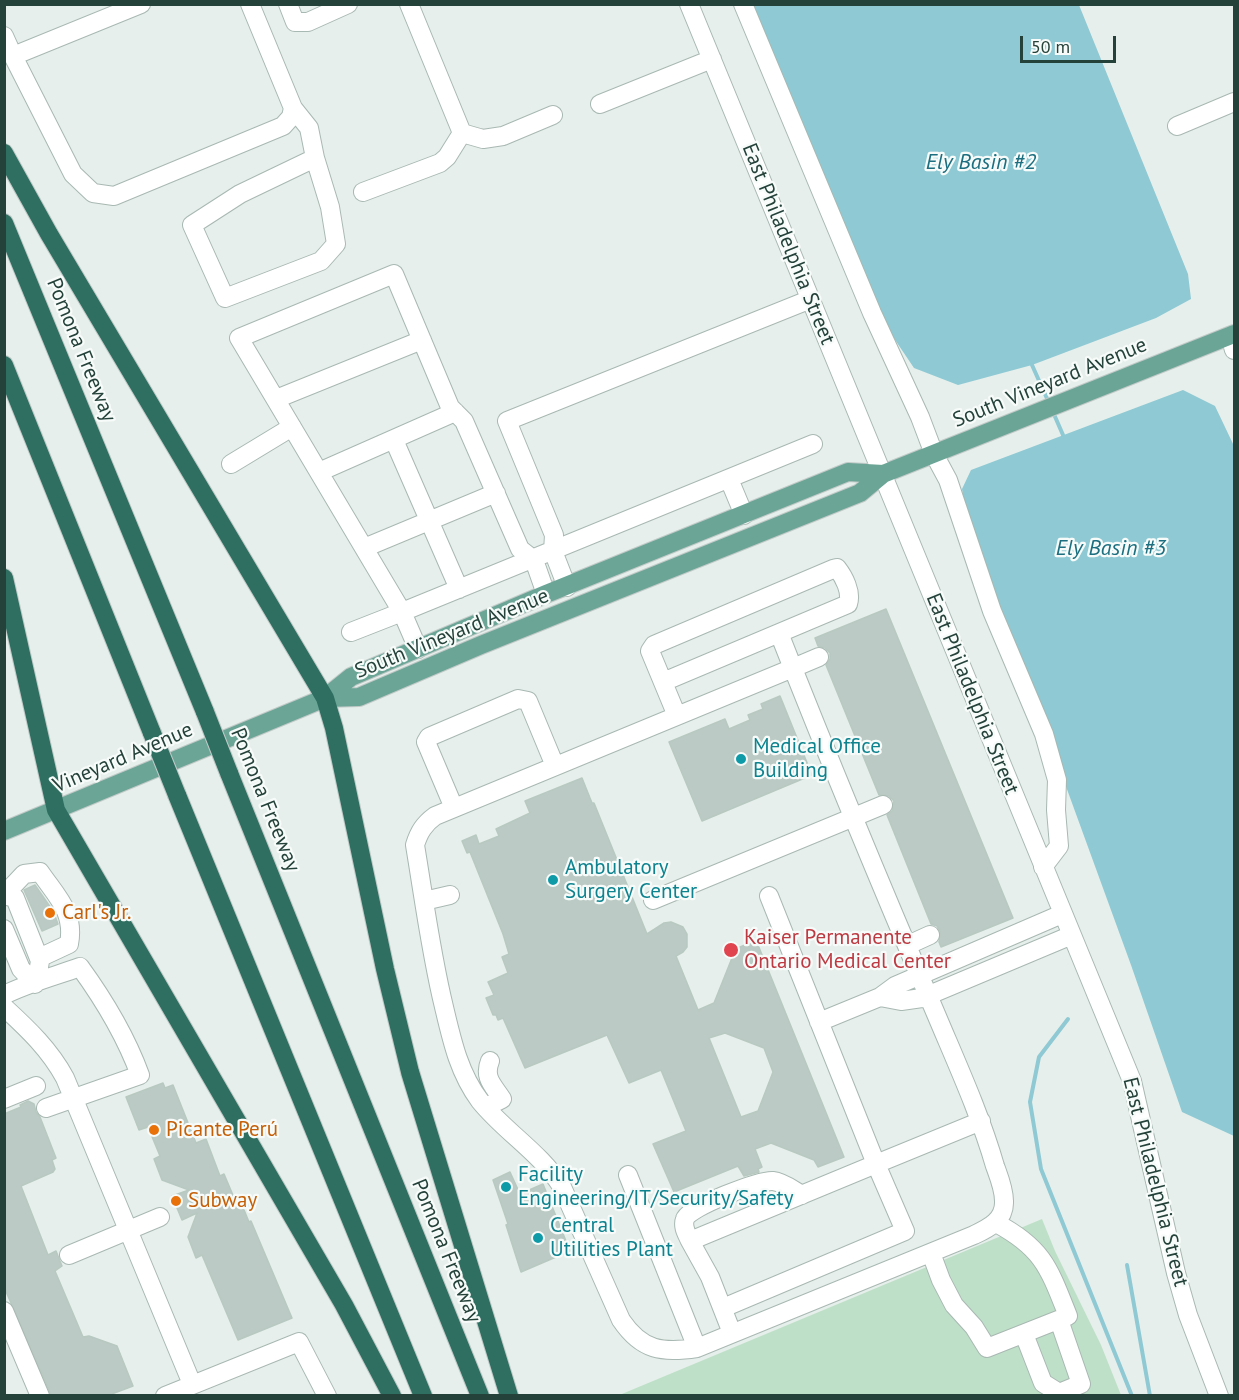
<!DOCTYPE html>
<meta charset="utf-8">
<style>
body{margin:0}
#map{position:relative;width:1239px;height:1400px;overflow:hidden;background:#e6efeb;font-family:"PT Sans",sans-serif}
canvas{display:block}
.frame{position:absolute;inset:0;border:6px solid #24423a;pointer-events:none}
.scale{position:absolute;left:1020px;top:36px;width:96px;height:27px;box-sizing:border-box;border:3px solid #24423a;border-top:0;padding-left:8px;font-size:18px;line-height:21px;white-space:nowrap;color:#24423a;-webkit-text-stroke:4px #f7fbf9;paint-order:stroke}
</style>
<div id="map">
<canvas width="1239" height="1400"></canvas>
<div class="frame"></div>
<div class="scale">50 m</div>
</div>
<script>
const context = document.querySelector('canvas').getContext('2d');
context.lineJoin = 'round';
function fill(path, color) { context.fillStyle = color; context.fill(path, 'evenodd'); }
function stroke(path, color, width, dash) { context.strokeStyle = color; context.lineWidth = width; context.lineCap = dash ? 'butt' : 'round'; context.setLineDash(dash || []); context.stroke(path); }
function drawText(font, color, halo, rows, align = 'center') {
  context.font = font + ' "PT Sans",sans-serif'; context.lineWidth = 4.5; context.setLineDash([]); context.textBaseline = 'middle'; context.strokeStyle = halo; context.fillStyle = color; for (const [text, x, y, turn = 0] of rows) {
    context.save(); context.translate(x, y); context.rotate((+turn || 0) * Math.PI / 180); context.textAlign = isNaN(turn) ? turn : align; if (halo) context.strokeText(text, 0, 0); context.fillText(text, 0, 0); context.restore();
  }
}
fill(new Path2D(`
 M1042,1219L1055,1251L1101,1345L1121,1395L617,1396Z`), '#bfe0c8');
fill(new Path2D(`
 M752,5H1079L1188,274L1191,299L1156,318L1032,365L958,385L914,368L883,322Z
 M1183,390L1215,406L1234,446V1136L1182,1112L1131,965L966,512L962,489L971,470Z`), '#8ec9d4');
stroke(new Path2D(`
 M1032,365L1049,403
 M1053,412L1063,435
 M1068,1019L1039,1057L1030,1102L1041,1169L1132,1396
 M1127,1265L1150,1396`), '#8ec9d4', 4);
const building = new Path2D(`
 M886,609L1013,918L941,947L939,942L940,931L937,926L931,924L887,815L892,811L894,801L889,796L879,795L826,665L830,659V653L825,648L818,646L815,638Z
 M780,696L812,775L702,821L669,742L725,719L729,729L750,720L748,715L763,709L761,704Z
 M582,778L592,803H594L647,934L664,923L671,922L683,927L687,934V947L683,952L676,956L698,1010L714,1003L732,958L729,952L756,940L844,1157L818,1167L814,1160L771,1143L755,1149L762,1167L758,1169L759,1172L744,1176L738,1166L674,1192L653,1144L686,1131L661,1070L629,1083L607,1035L525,1068L503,1018L498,1020L496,1015H493L486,998L494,995L488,982L508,973L502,957L509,954L503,934L470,852L467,853L462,841L476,835L479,844L499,836L496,829L530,813L525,801ZM725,1033L764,1048L773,1072L758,1111L741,1117L709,1038Z
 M35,885L53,911L58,924L42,931L24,890Z
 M163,1083L165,1088L173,1085L196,1143L206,1139L220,1176L224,1174L238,1207L242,1205L249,1222L251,1221L292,1318L238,1340L202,1255L196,1258L188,1237L197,1213L182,1220L172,1196L189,1190L162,1180L154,1159L160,1156L148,1127L139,1130L126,1097Z
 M28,1101L34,1104L36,1112L40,1117L56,1158L52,1160L55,1169L53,1172L21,1186L48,1255L56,1251L62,1266L55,1271L83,1337L89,1336L117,1346L133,1386L109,1395H51L4,1287V1114L21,1107L20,1105Z
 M510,1172L520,1194L543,1184L570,1251L521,1272L506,1225L508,1224L493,1180Z`);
fill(building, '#bbcac4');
stroke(building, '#b8c9c2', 1.5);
const minor = new Path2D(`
 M250,4L293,108L309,128L315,158L240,194L192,225L225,298L321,261L336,244L330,207L315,158
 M288,4L295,22H308L348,4
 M409,4L462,133
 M689,4L1132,1081L1176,1273L1188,1315L1219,1396
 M743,4L872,313L920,417L934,454L948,480L992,611L1044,734L1057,780L1056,810L1059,846L1043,867
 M4,36L13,56L73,174L93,193L114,196L283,126L291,117L293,108
 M13,56L141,4
 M600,104L712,59
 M1177,126L1234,102
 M462,133L483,139L503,136L553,115
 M363,192L440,163L447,157L462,133
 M1230,336L1234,350
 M276,399L422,340
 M394,440L459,589
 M231,464L292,427
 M319,472L455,412
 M729,479L744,515
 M364,548L496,493
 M567,587L553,551L554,535L507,421L811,299
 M546,594L534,560L520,549L464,421L450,407L394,274L239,338L402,612L813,444
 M351,632L402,612L418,649
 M779,633C829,760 882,888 936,1014C957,1064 980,1114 995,1166C999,1177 1004,1189 1004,1201C1005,1220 989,1228 974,1235L697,1348C662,1353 642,1351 621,1320L562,1187C540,1152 505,1132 480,1101C459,1073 452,1041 444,1007C431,954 424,899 415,845C419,832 424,824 435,816L793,668L819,657
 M663,682L848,604C852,592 844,577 837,568L833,569L654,645L650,651L677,716
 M454,808L426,742L429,737L518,699L528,701L555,766
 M5,894L24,874L40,872C57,897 75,912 69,944L39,958
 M4,895L15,898L40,961L39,967
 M653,900L883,805
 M424,901L450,895
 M4,929L21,969L35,984
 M908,945L930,935
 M4,995C28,983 55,976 80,967C104,1000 126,1037 140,1075L46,1108
 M880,997L901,1001L922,998L1072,935
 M4,1007C28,1029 50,1050 65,1078L192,1384
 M819,1022L880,997L895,986L1062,914
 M4,1099L36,1086
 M486,1107L502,1099C494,1086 483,1078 490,1061
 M628,1175L697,1348
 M690,1241C687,1234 682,1227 685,1219C688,1207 760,1180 773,1181C783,1182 793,1190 802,1195
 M931,1253L941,1280L954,1305L974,1327L987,1348L1068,1316C1049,1268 1043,1248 996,1223
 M69,1255L160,1217
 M723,1308L905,1231L876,1164L981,1121
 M4,1311L40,1396
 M732,1333L710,1277L690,1241L876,1164L769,896
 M1024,1334L1043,1383L1059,1393L1081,1384L1059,1320
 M165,1396L299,1342L327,1396`);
const major = new Path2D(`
 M325,698L359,697L481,645L860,493L883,474L1234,334
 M4,831L325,698L351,677L546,594L848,472L883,474`);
const highway = new Path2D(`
 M4,153L49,234L325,698L334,728L385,969L410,1072L509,1396
 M4,223L205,712
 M4,365L152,733
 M4,578L56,810L344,1305L392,1396
 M229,773L480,1396
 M177,795L423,1396`);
stroke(minor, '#a8b8b2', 20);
stroke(major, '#c2cac8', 20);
stroke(highway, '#c2cac8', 20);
stroke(minor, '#fff', 18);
stroke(major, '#6aa596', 18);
stroke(highway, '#2f6f62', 18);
const highwayBridge = new Path2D(`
 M205,712L229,773
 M152,733L177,795`);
stroke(highwayBridge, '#c2cac8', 20, []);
stroke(highwayBridge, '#2f6f62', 18);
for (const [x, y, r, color] of [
 [741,759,6,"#0f9aa8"],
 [553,880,6,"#0f9aa8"],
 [50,913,6,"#e8710a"],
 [731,950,8,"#e0444e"],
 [154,1130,6,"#e8710a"],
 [506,1187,6,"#0f9aa8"],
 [176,1201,6,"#e8710a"],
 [538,1238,6,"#0f9aa8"]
]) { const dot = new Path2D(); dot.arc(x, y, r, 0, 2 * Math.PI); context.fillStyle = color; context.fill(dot); stroke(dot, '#f7fbf9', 2); }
drawText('21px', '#24423a', '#f7fbf9', [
 ["East Philadelphia Street",788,244,68],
 ["Pomona Freeway",81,350,68],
 ["South Vineyard Avenue",1050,383,-22],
 ["South Vineyard Avenue",452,634,-22],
 ["East Philadelphia Street",972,694,68],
 ["Vineyard Avenue",123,758,-23],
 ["Pomona Freeway",265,800,68],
 ["East Philadelphia Street",1155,1182,76],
 ["Pomona Freeway",446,1251,68]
]);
drawText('21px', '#0d838f', '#f7fbf9', [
 ["Medical Office",753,747],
 ["Building",753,771],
 ["Ambulatory",565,868],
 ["Surgery Center",565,892],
 ["Facility",518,1175],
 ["Engineering/IT/Security/Safety",518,1199],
 ["Central",550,1226],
 ["Utilities Plant",550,1250]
], 'left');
drawText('21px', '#c56008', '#f7fbf9', [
 ["Carl's Jr.",62,913],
 ["Picante Perú",166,1130],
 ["Subway",188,1201]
], 'left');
drawText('21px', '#be3a42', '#f7fbf9', [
 ["Kaiser Permanente",744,938],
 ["Ontario Medical Center",744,962]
], 'left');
drawText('italic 22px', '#1c6f80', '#f7fbf9', [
 ["Ely Basin #2",981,163],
 ["Ely Basin #3",1111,549]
]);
</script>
